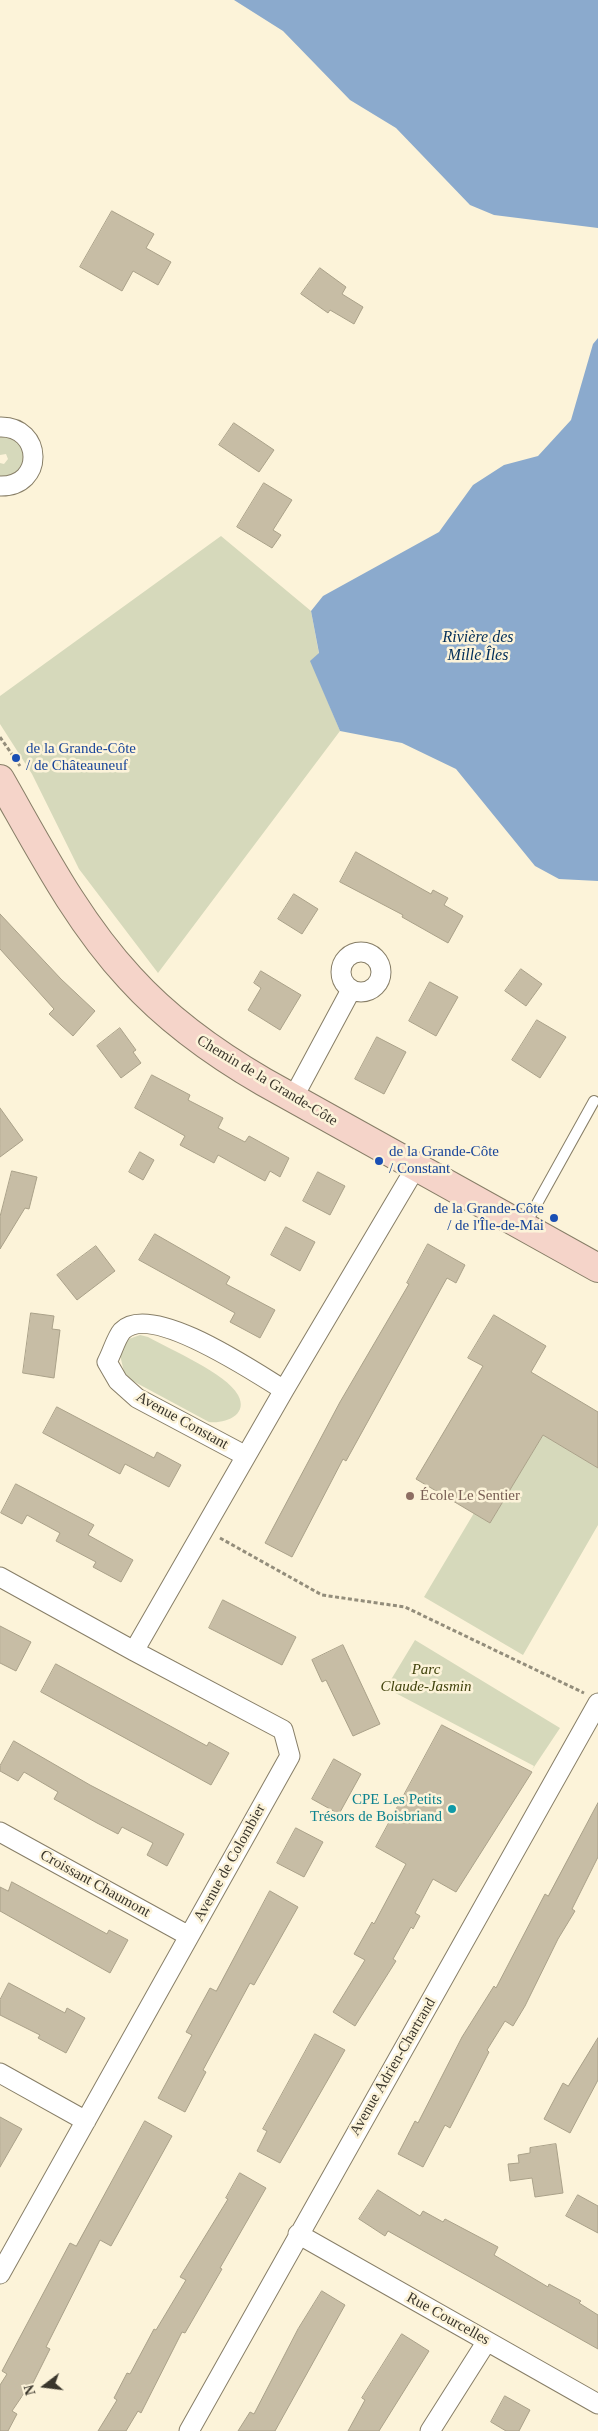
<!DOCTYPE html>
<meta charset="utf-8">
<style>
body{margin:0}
#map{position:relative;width:598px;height:2431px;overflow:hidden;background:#fcf3d9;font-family:Georgia,serif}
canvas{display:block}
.north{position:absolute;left:20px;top:2361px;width:50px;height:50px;-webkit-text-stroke:4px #fcf3d9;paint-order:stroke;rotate:255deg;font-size:14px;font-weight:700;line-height:20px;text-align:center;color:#3a362c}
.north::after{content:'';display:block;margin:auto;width:18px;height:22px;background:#3a362c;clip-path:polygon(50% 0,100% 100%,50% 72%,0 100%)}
</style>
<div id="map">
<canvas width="598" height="2431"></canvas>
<div class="north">N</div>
</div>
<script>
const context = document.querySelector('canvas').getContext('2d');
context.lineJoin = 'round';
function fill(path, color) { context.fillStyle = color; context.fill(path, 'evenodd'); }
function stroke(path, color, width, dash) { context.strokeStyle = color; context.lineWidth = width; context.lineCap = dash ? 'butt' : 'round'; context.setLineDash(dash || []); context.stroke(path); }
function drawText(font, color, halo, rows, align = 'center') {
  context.font = font + ' Georgia,serif'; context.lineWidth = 5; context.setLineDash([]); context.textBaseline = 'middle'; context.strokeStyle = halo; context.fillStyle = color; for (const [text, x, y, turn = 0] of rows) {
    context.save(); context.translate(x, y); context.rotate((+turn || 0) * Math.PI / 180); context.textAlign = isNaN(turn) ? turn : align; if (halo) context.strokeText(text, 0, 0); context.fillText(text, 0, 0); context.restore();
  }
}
fill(new Path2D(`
 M3,434L20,441L25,459L19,474L0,477V463L4,464L8,459L6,454L0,455V435Z
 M221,536L311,611L319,654L311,661L340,731L158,973L79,869L32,774L0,724V696Z
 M140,1335L148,1337C171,1350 226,1373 238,1395C249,1415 225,1424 209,1422L131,1380L124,1372L120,1355L126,1340Z
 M543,1435L598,1468V1525L523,1655L424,1597L474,1513L490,1523Z
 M415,1640L560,1728L532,1770L534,1766L386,1688Z`), '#d6d9bb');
fill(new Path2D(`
 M234,0H598V228L494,215L470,205L396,128L350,100L283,31Z
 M598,338V881L559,879L535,866L456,769L402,743L340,731L310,661L319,653L311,611L323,596L439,532L473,485L504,465L538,456L571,420L593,344Z`), '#8baacd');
const building = new Path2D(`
 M112,211L154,234L146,248L171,262L158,285L133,271L122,291L80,267Z
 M320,268L346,287L342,294L363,307L354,324L330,310L328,313L301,294Z
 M234,423L274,450L259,472L219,445Z
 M264,483L292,500L273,530L281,535L272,548L237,527Z
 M356,852L431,894L433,890L448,898L444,905L463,916L448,943L402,917L403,915L340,882Z
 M294,894L318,909L302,934L278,919Z
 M0,914L61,979L95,1011L73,1036L49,1014L54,1009L0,949Z
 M521,969L542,984L526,1006L505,991Z
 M261,971L301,995L280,1030L248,1010L261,988L254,983Z
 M430,982L458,997L436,1036L409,1021Z
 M537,1020L566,1037L540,1078L512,1060Z
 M120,1028L136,1050L133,1052L141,1063L121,1078L97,1046Z
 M377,1037L406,1052L384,1094L355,1079Z
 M152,1075L190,1095L188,1100L223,1118L218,1128L245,1142L249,1136L289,1158L280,1177L270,1171L265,1181L218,1155L214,1163L180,1145L185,1136L135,1108Z
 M0,1108L23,1140L0,1157Z
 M140,1152L154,1160L143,1180L129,1172Z
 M12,1171L37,1177L29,1209L25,1208L0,1249V1217Z
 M318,1172L345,1186L330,1215L303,1201Z
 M286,1227L315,1242L300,1271L271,1255Z
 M155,1234L230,1277L226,1284L275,1310L260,1338L230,1322L235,1313L139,1260Z
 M428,1244L465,1265L456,1283L447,1278L346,1461L343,1459L292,1557L265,1543L340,1402L409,1284L407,1283Z
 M96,1246L115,1271L77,1300L57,1275Z
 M31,1313L54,1316L52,1329L60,1330L54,1378L23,1373Z
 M494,1315L546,1346L531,1372L598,1412V1468L543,1435L490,1523L416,1479L483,1366L468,1358Z
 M57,1407L154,1458L157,1452L181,1465L169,1487L125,1464L120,1474L43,1433Z
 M16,1484L94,1525L88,1535L133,1560L121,1582L93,1567L96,1562L56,1541L60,1533L27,1515L22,1524L1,1513Z
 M223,1600L296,1637L282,1665L209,1628Z
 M0,1626L31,1642L16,1671L0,1663Z
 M343,1645L380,1724L353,1736L326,1680L322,1682L312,1660Z
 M56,1664L207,1746L209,1742L229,1753L211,1785L41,1692Z
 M442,1725L532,1772L456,1892L433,1879L415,1913L420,1916L413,1929L411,1927L393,1959L396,1961L355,2026L333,2012L365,1960L354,1954L372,1922L374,1924L406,1864L376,1847Z
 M14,1741L90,1785L184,1834L167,1866L147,1855L153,1843L122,1827L118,1834L97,1823L54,1799L58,1792L24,1772L18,1781L0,1771V1766Z
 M334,1759L361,1774L339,1814L312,1799Z
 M598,1803V1857L572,1909L575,1911L558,1939L525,2006L513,2026L505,2021L487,2050L489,2052L450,2128L445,2125L423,2167L398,2154L415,2121L418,2123L462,2037L494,1986L496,1988L545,1894L548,1896Z
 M296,1828L323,1842L304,1877L277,1863Z
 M12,1882L107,1934L109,1930L128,1940L110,1973L0,1911V1887L8,1891Z
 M270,1891L298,1907L254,1985L250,1983L203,2070L206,2072L185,2112L158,2098L192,2035L186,2032L210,1988L216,1991Z
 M9,1983L65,2013L67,2008L85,2018L66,2053L38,2038L40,2035L0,2015V2000Z
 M315,2034L345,2050L280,2163L257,2151L267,2131L263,2129Z
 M598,2038V2080L570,2133L544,2119L563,2083L568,2086Z
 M0,2117L22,2129L0,2167Z
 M145,2121L172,2136L111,2246L100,2240L46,2347L50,2349L31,2387L29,2386L12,2411L17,2414L8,2431H0V2385L7,2374L2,2371L70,2243L76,2246Z
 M556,2144L563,2193L535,2197L532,2178L510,2181L508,2164L519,2163L518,2155L530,2153V2148Z
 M240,2173L266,2188L220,2268L222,2269L185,2333L182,2332L141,2413L138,2411L126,2431H98L117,2400L114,2398L127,2373L130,2374L154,2329L156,2330L186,2280L180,2277L228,2199L226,2198Z
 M378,2190L420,2216L423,2211L443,2222L445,2219L498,2247L494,2255L548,2287L549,2284L581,2301L579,2303L598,2315V2349L388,2231L385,2236L359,2219Z
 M578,2195L598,2206V2233L566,2216Z
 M322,2291L345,2305L275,2431H238L250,2412L254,2414L298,2329Z
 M402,2334L429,2351L379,2431H348L365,2400L362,2398Z
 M505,2396L530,2410L519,2431H506L491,2422Z`);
fill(building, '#c7bda5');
stroke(building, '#aaa189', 1);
const service = new Path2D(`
 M524,1227L594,1101`);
const minor = new Path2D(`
 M0,427C43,426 45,487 0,486
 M341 972a20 20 0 1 1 40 0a20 20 0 1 1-40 0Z
 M293,1098L351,990
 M246,1456L137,1398L118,1381L107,1362C112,1353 116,1338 122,1331C151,1301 256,1373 284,1390
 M0,1577L134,1651L283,1730L290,1756L0,2274
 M134,1651L284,1390L416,1167
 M0,1832L189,1936
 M0,2073L86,2121
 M298,2234L598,2404
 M189,2431L598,1703
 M430,2431L487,2341`);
const secondary = new Path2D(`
 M0,779C39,847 76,920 130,978C169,1021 214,1053 264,1082L598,1268`);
stroke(service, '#877e67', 12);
stroke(minor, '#877e67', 21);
stroke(secondary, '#877e67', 30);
stroke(new Path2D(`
 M0,737L20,766
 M220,1538L322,1595L405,1607L584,1693`), '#938d7b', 3, [4, 2.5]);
stroke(service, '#fff', 10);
stroke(minor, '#fff', 19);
stroke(secondary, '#f5d4c9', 28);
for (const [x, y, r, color] of [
 [16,758,5,"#1a4fb4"],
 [379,1161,5,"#1a4fb4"],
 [554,1218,5,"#1a4fb4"],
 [410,1496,5,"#8d6e63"],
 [452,1809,5,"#0f9aa8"]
]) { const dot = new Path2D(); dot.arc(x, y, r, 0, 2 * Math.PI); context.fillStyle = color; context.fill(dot); stroke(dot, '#fcf3d9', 2); }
drawText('15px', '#164399', '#fcf3d9', [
 ["de la Grande-Côte",26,749],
 ["/ de Châteauneuf",26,766],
 ["de la Grande-Côte",389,1152],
 ["/ Constant",389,1169],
 ["de la Grande-Côte",544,1209,"right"],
 ["/ de l'Île-de-Mai",544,1226,"right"]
], 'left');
drawText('15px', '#3a362c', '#fcf3d9', [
 ["Chemin de la Grande-Côte",267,1081,31],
 ["Avenue Constant",182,1421,29],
 ["Avenue de Colombier",230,1863,-61],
 ["Croissant Chaumont",95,1884,29],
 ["Avenue Adrien-Chartrand",393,2067,-60],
 ["Rue Courcelles",448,2319,29]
]);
drawText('15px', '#785e54', '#fcf3d9', [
 ["École Le Sentier",420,1496]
], 'left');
drawText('italic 15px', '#41430d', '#fcf3d9', [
 ["Parc",426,1670],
 ["Claude-Jasmin",426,1687]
]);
drawText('15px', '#0d838f', '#fcf3d9', [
 ["CPE Les Petits",442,1800],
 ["Trésors de Boisbriand",442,1817]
], 'right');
drawText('italic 16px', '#002d58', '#fcf3d9', [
 ["Rivière des",478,638],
 ["Mille Îles",478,656]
]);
</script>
